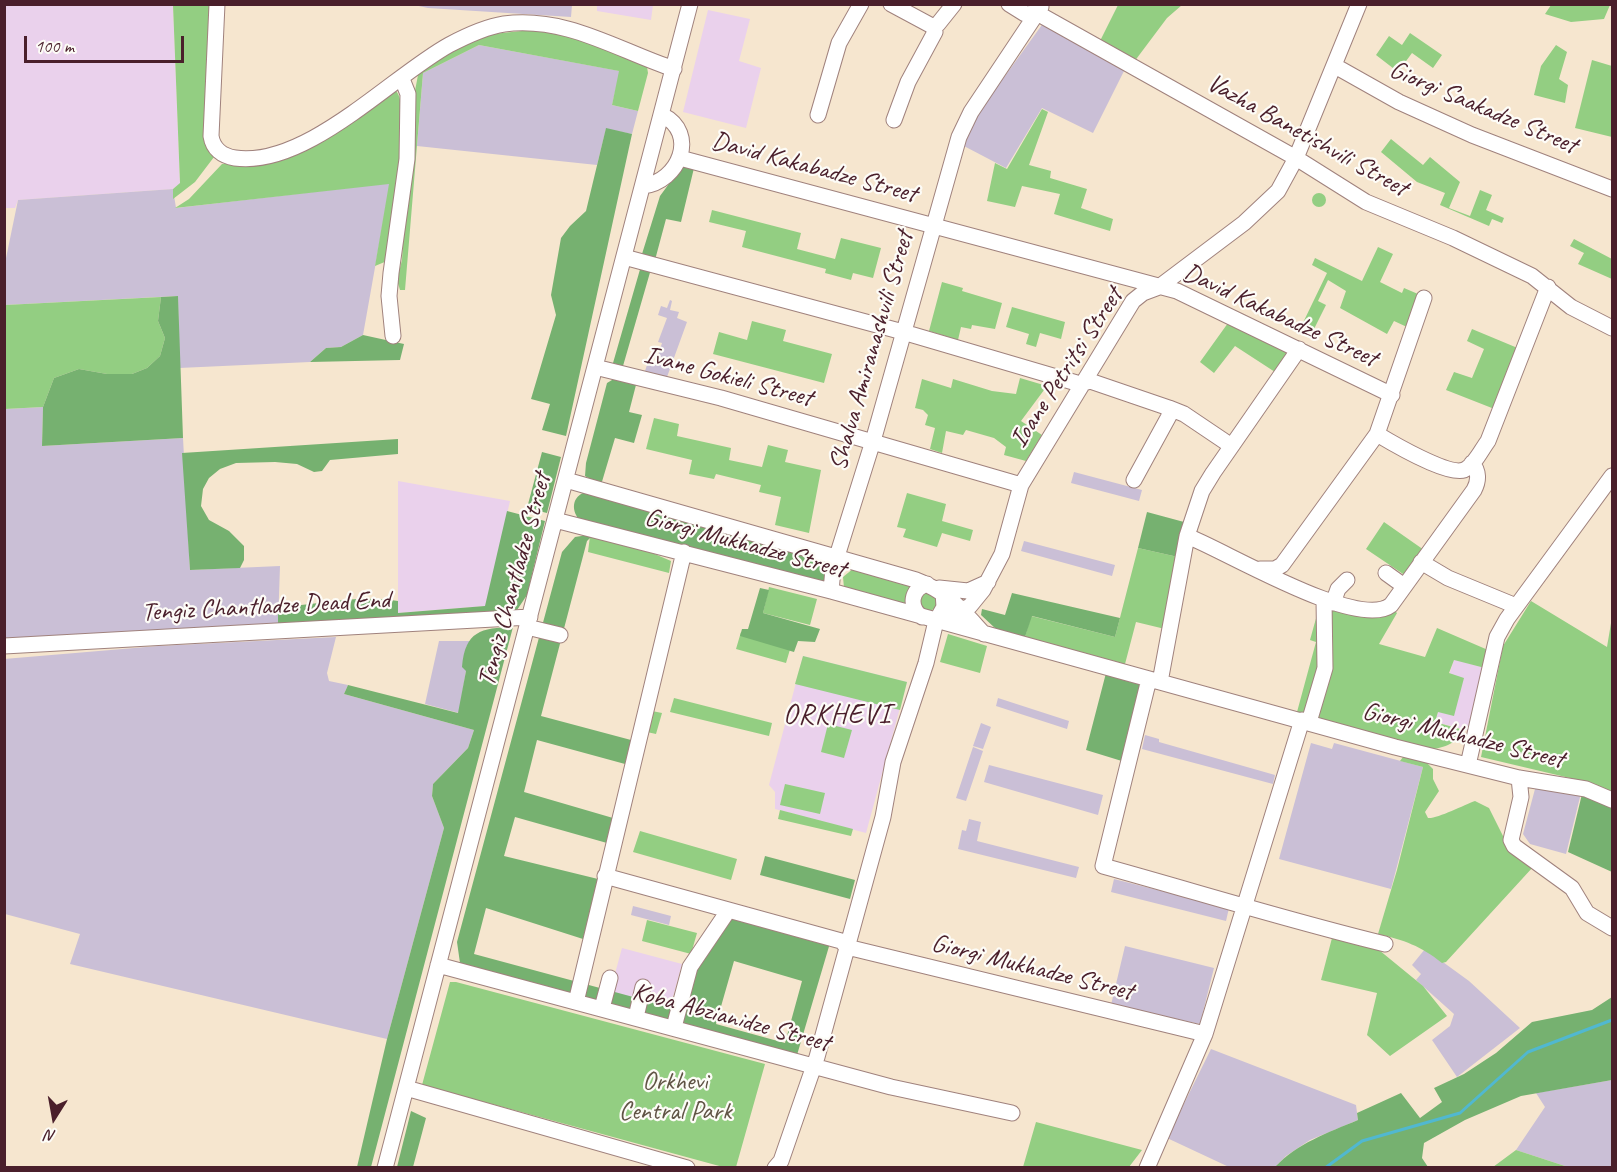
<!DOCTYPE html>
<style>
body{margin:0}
#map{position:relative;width:1617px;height:1172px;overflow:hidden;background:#f6e6cf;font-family:Caveat,sans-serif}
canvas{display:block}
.frame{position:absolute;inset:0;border:6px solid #4a1f2b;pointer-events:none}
.north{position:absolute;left:24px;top:1088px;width:60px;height:60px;-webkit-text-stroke:4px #fdfcf7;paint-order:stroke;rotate:191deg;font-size:16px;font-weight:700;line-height:24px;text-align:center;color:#4a1f2b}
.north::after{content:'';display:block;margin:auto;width:21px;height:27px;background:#4a1f2b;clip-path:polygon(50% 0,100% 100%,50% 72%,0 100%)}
.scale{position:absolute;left:24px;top:36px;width:160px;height:27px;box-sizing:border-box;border:3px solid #4a1f2b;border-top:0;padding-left:8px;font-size:18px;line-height:21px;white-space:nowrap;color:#4a1f2b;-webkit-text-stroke:4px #fdfcf7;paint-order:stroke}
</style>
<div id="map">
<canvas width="1617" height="1172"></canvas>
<div class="frame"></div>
<div class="north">N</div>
<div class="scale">100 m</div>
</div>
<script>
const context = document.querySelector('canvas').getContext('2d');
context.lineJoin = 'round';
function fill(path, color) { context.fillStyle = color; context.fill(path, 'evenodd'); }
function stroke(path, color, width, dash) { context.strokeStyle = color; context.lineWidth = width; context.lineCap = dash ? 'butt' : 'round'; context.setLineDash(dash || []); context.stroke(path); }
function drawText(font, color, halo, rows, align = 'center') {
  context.font = font + ' Caveat,sans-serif'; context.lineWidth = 4.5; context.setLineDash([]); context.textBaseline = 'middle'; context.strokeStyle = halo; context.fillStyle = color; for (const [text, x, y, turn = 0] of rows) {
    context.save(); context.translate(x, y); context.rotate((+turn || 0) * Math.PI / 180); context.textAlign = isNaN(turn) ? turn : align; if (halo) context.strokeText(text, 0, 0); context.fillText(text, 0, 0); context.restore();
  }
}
fill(new Path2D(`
 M5,5H173L180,184L173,189L18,200L15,208H5Z
 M597,5H653L651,20L597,11Z
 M708,10L750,19L739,61L761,68L746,128L683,112Z
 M398,481L510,501L486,606L398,613Z
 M803,656L907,682L866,833L775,809V792L769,785Z
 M1454,659L1485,668L1471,731L1435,722Z
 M622,948L682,964L668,1015L608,999Z`), '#ead1ec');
fill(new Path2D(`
 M414,5H572L571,17L428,8Z
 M1044,22L1125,69L1093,133L1042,108L1006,168L962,145L971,123Z
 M479,45L620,71L612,105L638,111L632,134L606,129L597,165L417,146L423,73Z
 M390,183L363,335L341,347L326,348L310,362L179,368L178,296L5,305V263L18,200L173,189L176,208Z
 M670,300L672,301L670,310L679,312L677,318L687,322L667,377L645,371L648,362L655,364L658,356L662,343L658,342L667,318L658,315L661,306L667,308Z
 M43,407L42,446L183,438L190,570L280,566L278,625L5,638V409Z
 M1074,472L1142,490L1139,501L1071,483Z
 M1024,541L1115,565L1112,576L1021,551Z
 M336,637L327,673L329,681L348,685L344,694L474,730L468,748L433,784L432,796L444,828L387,1039L70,964L80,934L5,914L4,659L158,646Z
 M439,641H471L466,647V671L459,713L425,704Z
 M998,698L1069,721L1067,729L996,706Z
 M981,723L991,727L983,749L973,746Z
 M1145,735L1159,739V742L1275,775L1273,784L1142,749Z
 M1311,743L1332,749L1334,743L1423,767L1391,889L1279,859Z
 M973,747L983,751L966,801L956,798Z
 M989,765L1103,795L1098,815L984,782Z
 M1542,784L1581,793L1566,854L1530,844L1523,834L1535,789Z
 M969,819L981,822L977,841L1079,867L1076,878L958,849L962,830L966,831Z
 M1114,879L1229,908L1226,921L1111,892Z
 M633,906L671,916L669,925L631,915Z
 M1125,946L1214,968L1200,1024L1111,1005Z
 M1425,949L1469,981L1520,1028L1457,1077L1432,1040L1450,1026L1454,1014L1416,980L1421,974L1412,965Z
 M1211,1049L1356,1105L1358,1120L1310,1140L1286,1156L1275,1167H1229L1167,1138Z
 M1612,1080V1167H1568L1516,1150L1545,1107L1536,1093Z`), '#cabfd6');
fill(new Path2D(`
 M173,5H211L206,130L207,149L214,157L195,182L173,199V189L180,183Z
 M1118,5H1182L1167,18L1134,62L1100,41Z
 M1551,5V4L1610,5L1604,19L1571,22L1545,14Z
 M531,30L586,39L647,67L648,73L638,111L612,105L619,71L479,45L423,73L405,290H400L397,280L402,260L410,117L418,75L426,66L483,35Z
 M1410,33L1442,55L1433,68L1412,53L1398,72L1376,55L1389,36L1402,45Z
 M1556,45L1567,52L1559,79L1568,85L1565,103L1534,95L1541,66Z
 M1592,60L1612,66V137L1575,128Z
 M396,91C412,105 390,235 387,261L375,266L389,184L175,208L189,199L222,164L257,163Z
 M1042,109L1048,112L1029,165L1051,171L1050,178L1087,189L1081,208L1113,219L1110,231L1054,214L1060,194L1022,186L1015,207L987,201L995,163L1007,169Z
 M1391,139L1423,165L1430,157L1460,182L1449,208L1470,216L1480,190L1492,195L1486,210L1504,218L1502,223L1492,219L1489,226L1440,205L1445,193L1417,182L1381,152Z
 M1312 200a7 7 0 1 1 14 0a7 7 0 1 1-14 0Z
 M712,210L801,233L797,249L835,259L841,238L881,248L873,278L853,273L851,280L825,273L826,269L742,247L746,231L709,222Z
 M1574,239L1612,259V279L1578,264L1584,253L1570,246Z
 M1378,247L1393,254L1380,282L1402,293L1404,288L1418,294L1407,327L1394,321L1387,334L1340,308L1346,291L1328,280L1318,301L1326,305L1310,337L1299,331L1327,273L1312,265L1315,258L1362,281Z
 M942,282L963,288L962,291L1002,303L995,329L972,325L971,329L961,327L958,340L929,331Z
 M161,297L158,321L165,338L160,356L147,368L132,374H107L79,369L54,378L43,407L5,409V305Z
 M1012,307L1065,322L1061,339L1040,333L1036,347L1026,344L1029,334L1006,327Z
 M752,321L786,330L783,341L832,354L824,383L713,354L719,332L747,340Z
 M1228,323L1290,352L1275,372L1235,346L1214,373L1200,362Z
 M1472,329L1520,349L1497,410L1446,390L1454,372L1472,378L1484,349L1467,341Z
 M1020,378L1047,386L1021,421L1042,435L1026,461L1004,455L1006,447L994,438L966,430L963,435L946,431L942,453L930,449L935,428L925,425L928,415L923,410L915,408L922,379L951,388L953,379L992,391L1016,394Z
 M654,418L679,424L677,436L731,448L729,460L762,467L768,445L788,450L785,462L821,470L809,533L775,525L781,497L759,492L761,485L716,474L714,479L689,474L692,460L646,449Z
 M907,493L946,504L942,521L973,530L970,541L942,533L937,547L903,537L906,529L897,527Z
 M1384,522L1424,550L1406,576L1366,549Z
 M590,536L643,549L671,561L669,573L588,552Z
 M1138,548L1178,557L1165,629L1136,622L1125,664L1025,637L1031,616L1115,637Z
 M854,568L915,584L908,606L844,588L843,577Z
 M769,587L817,599L810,625L763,613Z
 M936,591L937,608L929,611L922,609L918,596L920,593Z
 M1531,601L1607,647L1612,617V792L1591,783L1481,757L1503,646Z
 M1320,604L1374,617L1394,610L1397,613L1379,644L1425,657L1437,628L1488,650L1485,668L1454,660L1449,673L1464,678L1454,716L1438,712L1435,722L1464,730C1455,745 1443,748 1426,750L1297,712L1316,642L1310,640Z
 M741,632L791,646L786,663L736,649Z
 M948,634L987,646L980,673L940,662Z
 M803,656L907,682L900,710L795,684Z
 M674,698L772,723L769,736L670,712Z
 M652,711L662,713L656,734L647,732Z
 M828,724L852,730L844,758L821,752Z
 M1403,757L1426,762L1433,769V779L1439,791L1425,812L1428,818C1437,819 1464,805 1475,801L1489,808L1506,842L1533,867L1446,962L1442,963C1421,946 1404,940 1378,934L1397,870L1423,767L1400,761Z
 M785,784L825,793L820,814L780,805Z
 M780,810L853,829L851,836L778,819Z
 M640,831L737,859L731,880L633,852Z
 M647,920L697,933L691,954L642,941Z
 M1332,938L1379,950L1423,986L1447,1016L1390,1056L1367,1035L1377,993L1321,980Z
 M450,982H456L765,1064L736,1167H723L422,1085Z
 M1036,1122L1142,1150L1129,1167H1023Z
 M1516,1150L1568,1167H1493Z`), '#93ce82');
fill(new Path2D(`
 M606,128L632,134L566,436L542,430L550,404L531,399L556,315L551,295L561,238L570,226L586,211Z
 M682,166L694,168L681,222L666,219L655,260L642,254L660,196Z
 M641,266L651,269L623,366L613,363Z
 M178,296L183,438L42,446L43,407L54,378L79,369L107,374H132L147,368L160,356L165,338L158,321L161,297Z
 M363,335L404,344L400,360L310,362L326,348L341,347Z
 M617,377L637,381L629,412L642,415L634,443L615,438L601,485L585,476L586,463L607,383Z
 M398,439V454L330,460L322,471L314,472L297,464L275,462L236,463L220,469L209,478L203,489L201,506L209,520L229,531L244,546V560L240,568L190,570L182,453Z
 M542,452L561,457L547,513L527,508Z
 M583,493L831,560L825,586L578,518C572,510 572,498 583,493Z
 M507,511L545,521L527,595L517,610L278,625V607C319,605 357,594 398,601V613L485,606Z
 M1147,512L1184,522L1178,557L1138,548Z
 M594,534L587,541L541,716L631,740L625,764L537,740L524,792L613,818L607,843L515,817L504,856L598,879L583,939L486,908L474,954L674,1008L727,916L830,943L797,1055L460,963L457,942L562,552L575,537ZM734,961L802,981L785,1043L716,1024Z
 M760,588L769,590L763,613L820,629L815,642L798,641L794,652L740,636L742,629H748Z
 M1012,593L1120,618L1115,637L1032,616L1025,637L996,629L981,615L982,609L1005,615Z
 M513,627L371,1167H357L387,1039L444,828L432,796L433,784L468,748L474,730L344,694L348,685L458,713L466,671L462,667C465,631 481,628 513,627Z
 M1106,673L1137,681L1142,688L1125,762L1086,750Z
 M1582,794L1612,806V872L1568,852Z
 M765,856L855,880L850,899L760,875Z
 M1612,997V1080L1521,1096L1465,1120L1424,1143L1422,1158L1428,1167H1275C1298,1143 1327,1133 1358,1120L1357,1113L1401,1093L1420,1118L1442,1102L1434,1088L1464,1074L1496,1053L1532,1022L1592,1010Z
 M411,1111L426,1118L413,1167H397Z`), '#76b170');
stroke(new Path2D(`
 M1325,1168L1362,1141L1460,1113L1528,1052L1612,1020`), '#51b8d0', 3);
const minor = new Path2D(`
 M217,4L211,136C213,149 222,156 235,158C306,168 391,77 449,45C466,36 485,27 504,24C567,16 617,50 674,69
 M891,4L932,26L938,24L954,4
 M1009,4L1025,14L1037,13L1296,158L1366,202L1453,238L1532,276L1571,307L1612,328
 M1335,66L1399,102L1472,135L1612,189
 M818,115L839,43L861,4
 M894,120L908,82L935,32L932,26
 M680,158L1177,291L1392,395
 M643,186C679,182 699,133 662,115
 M624,257L903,332L1080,384L1090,381L1169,408V416L1134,480
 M1424,298L1377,434C1392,443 1448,476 1464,470C1474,466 1482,449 1488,441L1548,287
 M393,336L389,296L391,273L407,159L408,94L402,79
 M595,367L721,398L1021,485
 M1169,408L1184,414L1230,445
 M566,480L916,580C948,592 961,609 984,634
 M555,520L831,591L1395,747L1519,778L1586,789L1612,800
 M1187,536L1202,491L1213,473L1299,349
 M1421,562L1448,578L1516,606
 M1260,569H1275L1282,565L1377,434
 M1386,573L1404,586
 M939,588L968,591L988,582
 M831,591L833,569L873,441L959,137L971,112L1041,7
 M1333,603L1338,589L1347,580
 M922,617C908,607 911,589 927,584
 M936,621L970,606L983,590L1002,554L1021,485L1133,301L1143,293L1159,287L1244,223L1278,191L1296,158L1359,4
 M527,627L560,635
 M4,646L530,617
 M1149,679L1103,866C1197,892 1290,921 1385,944
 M1160,682L1187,536C1226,551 1358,631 1391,605L1474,490C1479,481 1479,471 1472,463
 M1309,722L1325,668L1324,600
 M1468,765L1497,637L1507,619L1612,476
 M1519,778L1521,797L1511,840L1514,846L1572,888L1587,913L1612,928
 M605,876L841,941L847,947L1205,1034
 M438,965L891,1087L1012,1113
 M576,1002L684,552
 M602,1008L610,978
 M636,1017L643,987
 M674,1027L690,967L728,911
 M406,1088L687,1168
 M385,1168L690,4
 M775,1168L781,1161L817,1057L883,817L893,762L926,663L936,621L944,607L943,592
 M1147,1168L1205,1034L1302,720`);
stroke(minor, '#a0827d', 17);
stroke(minor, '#fff', 15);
drawText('26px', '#4a1f2b', '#fdfcf7', [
 ["Giorgi Saakadze Street",1483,108,23],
 ["Vazha Banetishvili Street",1307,136,29],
 ["David Kakabadze Street",814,168,15],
 ["David Kakabadze Street",1280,316,25],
 ["Shalva Amiranashvili Street",872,351,-74],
 ["Ioane Petritsi Street",1067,368,-57],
 ["Ivane Gokieli Street",728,377,15],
 ["Giorgi Mukhadze Street",745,544,15],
 ["Tengiz Chantladze Street",515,580,-75],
 ["Tengiz Chantladze Dead End",266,607,-3],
 ["Giorgi Mukhadze Street",1463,736,14],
 ["Giorgi Mukhadze Street",1032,968,14],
 ["Koba Abzianidze Street",731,1018,15]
]);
drawText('26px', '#605445', '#fdfcf7', [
 ["Orkhevi",675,1082],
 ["Central Park",675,1112]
]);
context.letterSpacing = '1.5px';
drawText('28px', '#4a1f2b', '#fdfcf7', [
 ["ORKHEVI",837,716]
]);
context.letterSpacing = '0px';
</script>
